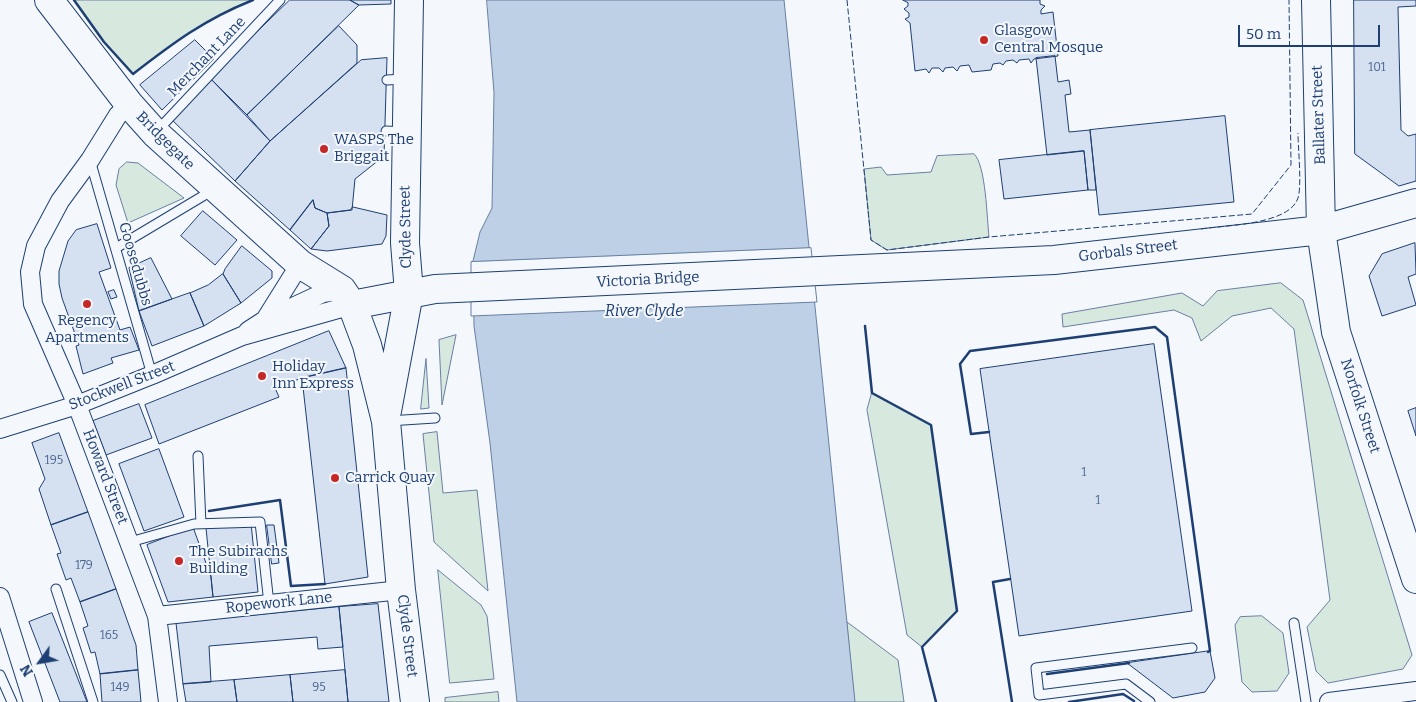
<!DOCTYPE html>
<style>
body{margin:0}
#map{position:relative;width:1416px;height:702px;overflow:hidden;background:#f4f7fb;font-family:Bitter,serif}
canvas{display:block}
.north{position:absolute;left:15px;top:637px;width:50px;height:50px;-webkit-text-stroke:4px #f4f7fb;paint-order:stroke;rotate:238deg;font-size:14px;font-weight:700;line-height:20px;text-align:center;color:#1d3f73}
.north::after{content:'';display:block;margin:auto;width:18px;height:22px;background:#1d3f73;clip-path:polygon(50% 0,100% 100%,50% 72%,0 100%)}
.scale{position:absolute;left:1238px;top:25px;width:142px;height:22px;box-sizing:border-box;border:2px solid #1d3f73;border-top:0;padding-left:6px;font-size:15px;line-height:18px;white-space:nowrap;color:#1d3f73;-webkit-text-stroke:4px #f4f7fb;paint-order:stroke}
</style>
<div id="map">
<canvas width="1416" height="702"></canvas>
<div class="north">N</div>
<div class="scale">50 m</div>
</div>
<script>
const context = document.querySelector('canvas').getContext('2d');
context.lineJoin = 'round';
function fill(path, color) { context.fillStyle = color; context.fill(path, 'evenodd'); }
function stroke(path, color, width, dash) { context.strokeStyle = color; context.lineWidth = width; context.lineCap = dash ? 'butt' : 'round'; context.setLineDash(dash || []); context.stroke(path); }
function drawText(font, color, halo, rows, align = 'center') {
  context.font = font + ' Bitter,serif'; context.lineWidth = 4; context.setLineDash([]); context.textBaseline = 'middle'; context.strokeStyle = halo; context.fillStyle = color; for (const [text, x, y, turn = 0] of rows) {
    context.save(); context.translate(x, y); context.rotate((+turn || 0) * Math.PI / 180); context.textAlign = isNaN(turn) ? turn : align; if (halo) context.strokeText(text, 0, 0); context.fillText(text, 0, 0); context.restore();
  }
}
const green = new Path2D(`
 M74,0H253C205,19 173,43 133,74L104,42Z
 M974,154C986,164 987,220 989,237L887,250L871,240L864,169L881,167L887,175L931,172L937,156Z
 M127,162L138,163L184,198L128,223L116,185L119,169Z
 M1281,283L1303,300L1412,655L1403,669L1328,683L1316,671L1307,627L1330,600L1294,329L1271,308L1232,316L1201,341L1192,318L1174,310L1063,327L1062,314L1182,293L1203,306L1217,291Z
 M456,335L442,405L439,340Z
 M426,359L429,408L421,409Z
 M872,393L931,425L957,611L922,647L907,635L867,410Z
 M437,432L443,493L477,490L488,591L434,542L423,434Z
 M438,570L481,605L487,616L494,679L450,683Z
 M1262,616L1283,633L1289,673L1277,691L1252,692L1242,682L1235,625L1240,617Z
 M847,622L898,660L904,702H855Z
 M498,692L499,702H445V698Z`);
fill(green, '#d7e8df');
stroke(green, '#687fa3', 1);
const water = new Path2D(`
 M487,0H784L855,702H517L490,443L474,326L473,261L480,232L492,208L494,93Z`);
fill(water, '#bed0e5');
stroke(water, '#687fa3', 1);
const pier = new Path2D(`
 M811,248L817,302L471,316V262Z`);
fill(pier, '#f4f7fb');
stroke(pier, '#687fa3', 1);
const building = new Path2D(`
 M290,0H350L359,5L247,115L210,78Z
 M350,0H391V4L359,5Z
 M903,0H1040V4L1045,6L1041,10V14L1053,12L1058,56L1034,59L1031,63L1029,59L1019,60L1017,63L1013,60L1006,61L1003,65L1000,63L993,64L991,70L972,72L969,65L960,66L957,71L953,67L945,68L943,72L939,68H932L929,73L926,69L915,71L910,23L905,19L909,17V13L904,9L908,6V3Z
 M1354,0H1416V6L1398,7L1401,130L1408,136L1416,134V181L1399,186L1355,154Z
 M339,26L357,45V63L270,141L247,115Z
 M195,40L214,59L162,110L140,85Z
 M1055,56L1058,82L1069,80L1071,94L1065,95L1069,132L1090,130L1096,190H1088L1084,151L1047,155L1036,58Z
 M387,58L384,156L355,179L352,210L327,213L315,208L313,200L290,230L235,181L270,141L361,60Z
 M210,78L270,141L235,181L171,119Z
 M1225,116L1234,202L1099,215L1090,130Z
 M1084,151L1088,190L1004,199L999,160Z
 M313,200L315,208L327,213L329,226L311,249L290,230Z
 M353,207L387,215L386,236L382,244L327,251L311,249L329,226L327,213L350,210Z
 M203,211L237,240L215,265L181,236Z
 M97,224L111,268L99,272L120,330L130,327L139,350L111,358L113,363L83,374L76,346L79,345L62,298L59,284V271L68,241L76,230Z
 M1415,243L1416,274L1408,277L1416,305L1382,316L1369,276L1382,254Z
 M242,246L272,271V278L241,303L223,274L225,269Z
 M151,258L172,299L139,311L129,268Z
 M223,274L241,303L204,326L190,293L208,285Z
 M114,290L117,297L111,299L108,292Z
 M190,293L204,326L152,346L139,311Z
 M329,331L346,368L302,378L275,388L279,397L159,444L145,405Z
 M1154,344L1192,611L1019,636L980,369Z
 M346,368L368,577L325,584L302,378Z
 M139,404L152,438L106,455L93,421Z
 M1416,408V436L1408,411Z
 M59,433L88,512L51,525L39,489L45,479L32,443Z
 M159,449L184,517L144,531L119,464Z
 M88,512L116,589L80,602L71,578L66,580L57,554L61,553L51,525Z
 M251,523L258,592L213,597L206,528Z
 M267,525H274L279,563L272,564Z
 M193,527L211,577L213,597L168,602L147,545Z
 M116,589L136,645L138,670L100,674L95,652L91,653L83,628L88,626L80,602Z
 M378,604L389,702H348L339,607Z
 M339,607L343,647L318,649L317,637L209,646L211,682L183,684L176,623Z
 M52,613L87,702H60L29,622Z
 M1210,651L1215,678L1205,692L1173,698L1127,663Z
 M138,670L141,702H102L100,674Z
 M345,670L348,702H293L290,675Z
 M290,675L293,702H237L234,680Z
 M234,680L237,702H186L183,684Z`);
fill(building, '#d5e0f0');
stroke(building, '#1d3f73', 1);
const lane = new Path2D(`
 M387,80L404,79
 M157,131L280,0
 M386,131L403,132
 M90,160L152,375
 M116,248L203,196L210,188
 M388,421L435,418
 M198,456L201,524
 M130,542L194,524L260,522L269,604
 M56,589L93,702
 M1294,623L1306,702
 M0,675L12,702
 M1150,702L1126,684L1039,695L1036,668L1192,648`);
const street = new Path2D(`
 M129,104L118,115L90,160L60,201L36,246L30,272L33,304L77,405L157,616L168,702
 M265,320L323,293L342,290
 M248,331L265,320L300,264
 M0,429L77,405L152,375L242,336L352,305
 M0,597L33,702
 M157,616L401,590
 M1329,702L1416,691`);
const primary = new Path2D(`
 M49,0L129,104L155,133L300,264L342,290L352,305L367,345L386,421L401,590L415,702
 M1316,0L1321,230L1336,332L1416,579
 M352,305L435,289L1054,260L1321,230L1416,203
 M387,411L409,293L405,243L409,0`);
stroke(lane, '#1d3f73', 11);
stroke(street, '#1d3f73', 20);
stroke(primary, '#1d3f73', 30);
stroke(lane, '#f4f7fb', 9);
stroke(street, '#f4f7fb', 18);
stroke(primary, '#f4f7fb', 28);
stroke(new Path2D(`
 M847,0L871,240L887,250L989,237L1252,214L1291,165L1289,0
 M1201,229C1226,225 1289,225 1298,198C1302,185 1298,148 1298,133`), '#1d3f73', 1, [6, 2.5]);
stroke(new Path2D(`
 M74,0L104,42L133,74C173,43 205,19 253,0
 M865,326L872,393L931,425L957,611L922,647L936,702
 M989,432L971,434L960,364L970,351L1155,327L1167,337L1210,651L1208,652
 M209,511L280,500L291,586L325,584
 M1010,579L993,582L1012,702
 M1047,674L1129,663
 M1069,702L1123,694L1134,701`), '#1d3f73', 2.5);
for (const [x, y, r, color] of [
 [984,40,5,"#c62828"],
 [324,149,5,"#c62828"],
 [87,304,5,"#c62828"],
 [262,376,5,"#c62828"],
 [335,478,5,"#c62828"],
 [179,561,5,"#c62828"]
]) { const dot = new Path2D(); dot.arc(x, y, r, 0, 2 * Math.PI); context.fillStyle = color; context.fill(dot); stroke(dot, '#f4f7fb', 2); }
drawText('12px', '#4b6792', null, [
 ["101",1377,68],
 ["195",54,461],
 ["1",1084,473],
 ["1",1098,501],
 ["179",84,566],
 ["165",109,636],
 ["149",120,688],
 ["95",319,688]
]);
drawText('15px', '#1d3f73', '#f4f7fb', [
 ["Glasgow",994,31],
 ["Central Mosque",994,48],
 ["WASPS The",334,140],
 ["Briggait",334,157],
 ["Regency",87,321,"center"],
 ["Apartments",87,338,"center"],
 ["Holiday",272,367],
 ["Inn Express",272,384],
 ["Carrick Quay",345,478],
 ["The Subirachs",189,552],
 ["Building",189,569]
], 'left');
drawText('15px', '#1d3f73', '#f4f7fb', [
 ["Merchant Lane",207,57,-46],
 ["Ballater Street",1319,115,-92],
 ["Bridgegate",165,141,45],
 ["Clyde Street",406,227,-91],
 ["Gorbals Street",1128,251,-7],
 ["Goosedubbs",135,264,74],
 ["Victoria Bridge",648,280,-3],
 ["Stockwell Street",122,386,-21],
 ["Norfolk Street",1360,406,72],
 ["Howard Street",105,477,69],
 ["Ropework Lane",279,603,-6],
 ["Clyde Street",407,636,83]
]);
drawText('italic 16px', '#1d3f73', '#f4f7fb', [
 ["River Clyde",644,312]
]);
</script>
